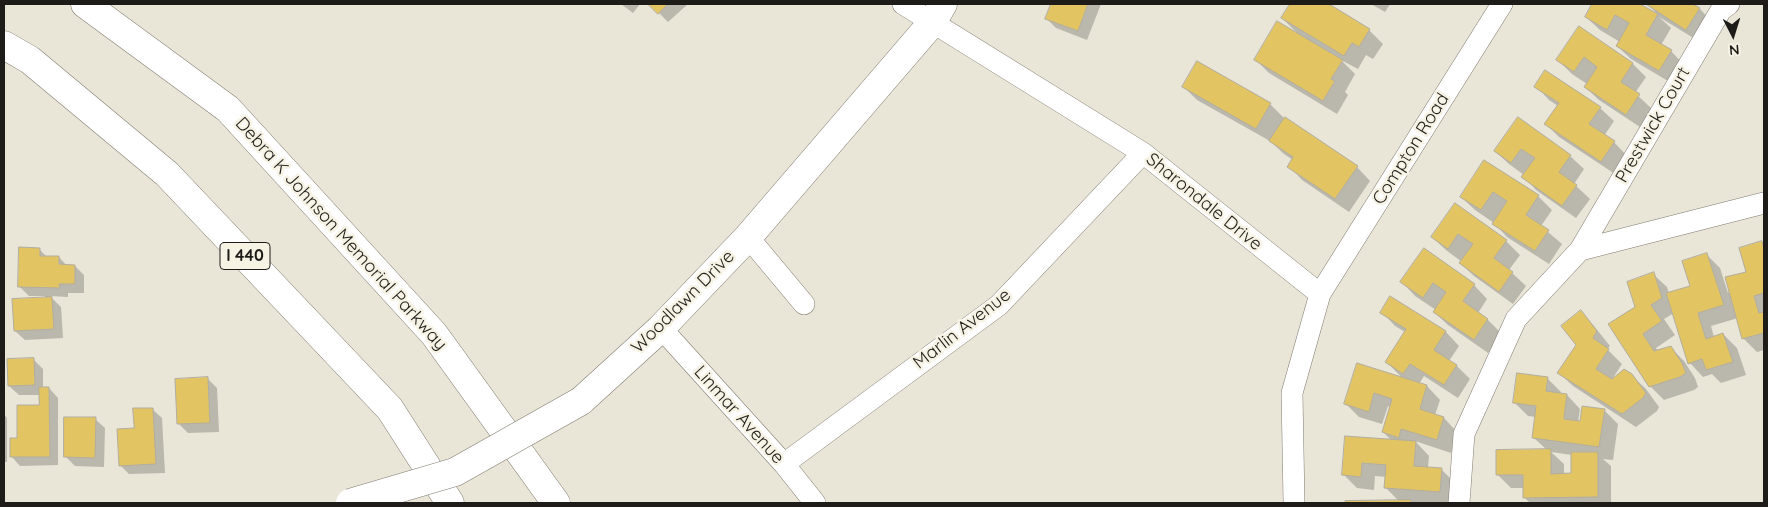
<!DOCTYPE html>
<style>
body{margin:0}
#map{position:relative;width:1768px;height:507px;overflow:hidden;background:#e9e5d7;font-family:Quicksand,sans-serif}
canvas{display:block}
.frame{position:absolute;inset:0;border:5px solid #1e1c18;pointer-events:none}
.north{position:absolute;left:1708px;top:10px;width:50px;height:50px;-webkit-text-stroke:4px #f6f2e4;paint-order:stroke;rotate:175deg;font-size:14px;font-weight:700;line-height:20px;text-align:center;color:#1e1c18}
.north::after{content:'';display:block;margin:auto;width:18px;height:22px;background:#1e1c18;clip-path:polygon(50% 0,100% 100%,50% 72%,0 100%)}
</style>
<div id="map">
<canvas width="1768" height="507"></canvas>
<div class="frame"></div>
<div class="north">N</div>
</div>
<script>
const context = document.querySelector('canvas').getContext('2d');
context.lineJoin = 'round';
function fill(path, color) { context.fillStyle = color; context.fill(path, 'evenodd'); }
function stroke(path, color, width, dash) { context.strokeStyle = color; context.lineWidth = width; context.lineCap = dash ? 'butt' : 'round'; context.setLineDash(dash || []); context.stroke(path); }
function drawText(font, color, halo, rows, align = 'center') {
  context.font = font + ' Quicksand,sans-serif'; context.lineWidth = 5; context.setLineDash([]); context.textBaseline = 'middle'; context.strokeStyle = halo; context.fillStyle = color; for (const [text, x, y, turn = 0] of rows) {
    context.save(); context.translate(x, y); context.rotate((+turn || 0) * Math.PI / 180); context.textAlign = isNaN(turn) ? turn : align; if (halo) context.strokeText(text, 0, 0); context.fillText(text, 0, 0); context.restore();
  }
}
fill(new Path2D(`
 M621,4H640L633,13Z
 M650,4H688L668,22Z
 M1052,4H1101L1087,40L1056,28L1047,19Z
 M1291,4H1326L1369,30L1383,44L1373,59L1366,55L1358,69L1341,60L1355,74L1345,92L1348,95L1337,114L1269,73L1256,60L1298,34L1282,18Z
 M1371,4H1390L1385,12Z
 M1594,4H1638L1658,15L1648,4H1691L1700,9L1713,23L1700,42L1659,17L1671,28L1661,45L1671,51L1684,65L1673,84L1631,59L1617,46L1620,42L1600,30L1586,17Z
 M1580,28L1633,64L1646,77L1635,93L1652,109L1640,127L1599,100L1585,87L1587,84L1572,74L1558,60Z
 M1536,86L1600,108L1614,121L1604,136L1614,142L1627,156L1615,174L1559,137L1546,124L1558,106L1549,100Z
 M1184,87L1270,104L1284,118L1357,167L1370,181L1349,212L1302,180L1289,166L1293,160L1284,154L1270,141L1197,100Z
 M1518,119L1570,156L1584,169L1574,184L1590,199L1576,218L1536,190L1523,176L1524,175L1509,164L1495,151Z
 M1484,161L1538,196L1552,210L1541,226L1562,244L1549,264L1507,237L1494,223L1475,210L1461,197Z
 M1455,205L1506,241L1520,255L1509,270L1526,286L1513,304L1474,276L1460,263L1462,262L1446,250L1432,237Z
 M1762,243L1764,245V350L1757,352L1743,338L1738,318L1711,326L1714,337L1723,334L1737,348L1746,375L1721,383L1712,374L1703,377L1690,363L1674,313L1664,319L1675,335L1656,348L1658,351L1670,347L1684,361L1695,378L1698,387L1694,390L1664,400L1650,386L1636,307L1653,274L1667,287L1669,294L1691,286L1706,254L1720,268L1728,293L1747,272Z
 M39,249L47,257H59L67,266H75L84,275V293H68V297L50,296L61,307L63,338L25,340L15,331L45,298V296H29L19,286Z
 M1424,250L1474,285L1487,299L1478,313L1488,320L1501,333L1488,353L1448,325L1434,312L1436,310L1415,296L1402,282Z
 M1391,298L1446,332L1459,346L1449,361L1457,366L1470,379L1458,398L1424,376L1419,384L1427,386L1440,400L1435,415L1444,418L1457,432L1451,453L1415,441L1429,456L1428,468L1441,469L1455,483L1453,503H1346L1399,501L1386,488L1387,477L1375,476L1374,490L1357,488L1344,475L1392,441L1383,432L1391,407L1388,406L1382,424L1359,417L1345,403L1403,379L1387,362L1405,332L1395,326L1382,312Z
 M1581,312L1594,326L1610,346L1607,349L1622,364L1611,381L1631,375L1646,389L1659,407L1657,411L1636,427L1573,386L1559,373L1577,345Z
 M33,359L43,369V389L49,388L58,398V465L20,466L11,456L19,439L40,407V395H19L9,386Z
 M1547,378L1561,392L1560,394L1567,395L1580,409L1578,422L1604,410L1618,424L1613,460L1603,459L1611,466V503H1530L1524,497V488H1511L1498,475L1547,450L1534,438L1536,417L1528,416L1515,403ZM1551,452L1572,455V475H1564V464Z
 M208,379L217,388L219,432L188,433L178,423Z
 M152,409L162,418L165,473L129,474L120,465L136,430Z
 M4,414L7,418V462H4Z
 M95,419L105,428L104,467L75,466L66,457Z`), '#0003');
const building = new Path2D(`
 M648,4H668L658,14Z
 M1051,4H1088L1078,31L1045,19Z
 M1290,4H1329L1370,29L1359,47L1352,43L1344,56L1281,18Z
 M1592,4H1640L1658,14L1646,35L1672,50L1659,71L1616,46L1629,23L1615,15L1607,30L1585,17Z
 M1646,4H1693L1700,8L1686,30Z
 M1277,21L1343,60L1331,79L1335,81L1323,101L1254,60Z
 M1579,26L1633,63L1621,82L1640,94L1626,115L1584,87L1597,67L1584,57L1574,72L1556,60Z
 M1197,61L1271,103L1256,129L1182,87Z
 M1545,70L1601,107L1589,124L1615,141L1601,162L1544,124L1559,103L1534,87Z
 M1285,117L1358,166L1335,199L1287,167L1293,157L1269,141Z
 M1518,117L1571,155L1559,172L1577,185L1562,206L1521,177L1535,158L1521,149L1511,163L1494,151Z
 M1484,160L1539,195L1526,215L1549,230L1535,251L1492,224L1507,201L1493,192L1481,210L1460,197Z
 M1455,203L1507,240L1494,258L1513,272L1499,292L1459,263L1473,244L1458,234L1448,249L1431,237Z
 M1762,241L1764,249V293L1754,296L1759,313L1764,312V333L1742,339L1725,277L1746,272L1739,248Z
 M19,247L40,248V256H59V264L75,265V284H59L60,288L18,287Z
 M1424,248L1475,284L1463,301L1488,319L1474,340L1433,312L1446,292L1433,283L1423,298L1400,282Z
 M1707,253L1724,305L1698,313L1706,339L1723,333L1733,362L1706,370L1702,359L1688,364L1666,293L1690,286L1682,261Z
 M1654,272L1662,298L1651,305L1662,321L1643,334L1654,351L1671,346L1682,363L1686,373L1680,377L1649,387L1608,324L1635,307L1627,282Z
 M1390,296L1446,331L1434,350L1457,365L1444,385L1410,364L1403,374L1385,362L1406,329L1380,313Z
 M52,297L54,329L14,331L12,299Z
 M1581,310L1597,331L1593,338L1609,349L1596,369L1612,379L1624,369L1632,374L1646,393L1643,398L1622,414L1557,373L1576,345L1561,326Z
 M34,358L35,385L8,386L7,359Z
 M1357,363L1427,385L1420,409L1444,417L1437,440L1401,429L1399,438L1382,432L1392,399L1374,393L1369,412L1344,404Z
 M1517,373L1548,377L1546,391L1567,394L1564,419L1580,421L1582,406L1605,409L1599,447L1532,438L1536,406L1513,403Z
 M208,377L210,423L177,424L175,379Z
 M39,387H49L50,457H10V438H17V405H39Z
 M133,408H153L156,464L119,466L117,429L134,428Z
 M64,417H96L95,458L64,457Z
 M1345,436L1416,441L1414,466L1442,468L1440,492L1384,488L1386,465L1362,463L1361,477L1342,475Z
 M1551,449V474L1571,473V452H1598V497L1523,498V475H1496V450Z
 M1411,500V503H1345V501Z`);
fill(building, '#e2c462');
stroke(building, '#b1ada0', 1);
const minor = new Path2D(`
 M903,4L1143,153L1320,294
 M748,237L804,304
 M1580,250L1764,203
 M661,328L784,464L815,503
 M784,464L999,305L1143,153
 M1294,503L1292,393L1320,294L1502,4
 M1459,503L1464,434L1516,319L1580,250L1721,10L1729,4`);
const major = new Path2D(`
 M581,401L661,328L748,237L932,23L943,4`);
const highway = new Path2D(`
 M85,4L228,109L434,334L556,503
 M4,45L30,60L167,174L390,409L450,503`);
stroke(minor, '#807c70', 22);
stroke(major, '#807c70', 29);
stroke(highway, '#807c70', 29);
stroke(minor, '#fff', 21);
stroke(major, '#fff', 28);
stroke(highway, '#fff', 28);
const majorBridge = new Path2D(`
 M350,503L455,472L581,401`);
stroke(majorBridge, '#807c70', 29, []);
stroke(majorBridge, '#fff', 28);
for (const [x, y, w] of [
 [245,256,50]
]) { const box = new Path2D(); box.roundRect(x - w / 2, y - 13.5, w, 27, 4); context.fillStyle = '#f6f2e4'; context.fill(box); stroke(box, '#1e1c18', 1); }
drawText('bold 16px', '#1e1c18', null, [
 ["I 440",245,256]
]);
drawText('18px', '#1e1c18', '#f6f2e4', [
 ["Prestwick Court",1653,125,-60],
 ["Compton Road",1411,149,-58],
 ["Sharondale Drive",1204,202,39],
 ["Debra K Johnson Memorial Parkway",341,234,48],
 ["Woodlawn Drive",683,302,-45],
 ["Marlin Avenue",962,329,-38],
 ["Linmar Avenue",739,415,48]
]);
</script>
